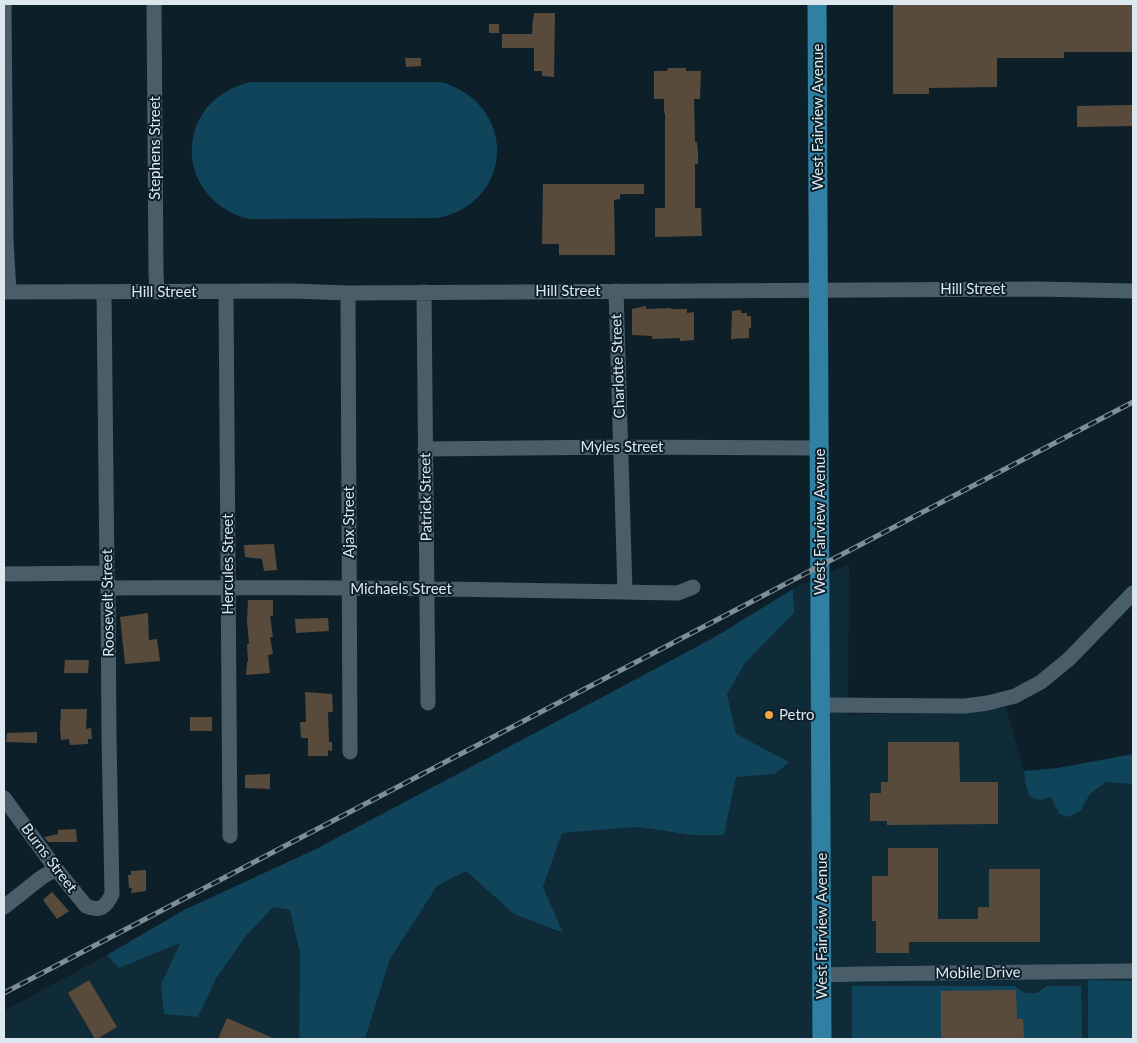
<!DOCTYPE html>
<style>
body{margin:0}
#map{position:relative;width:1137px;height:1043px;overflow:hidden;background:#0d202a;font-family:Lato,sans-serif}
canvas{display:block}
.frame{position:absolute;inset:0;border:5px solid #dce7ee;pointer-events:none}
</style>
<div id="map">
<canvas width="1137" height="1043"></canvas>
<div class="frame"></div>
</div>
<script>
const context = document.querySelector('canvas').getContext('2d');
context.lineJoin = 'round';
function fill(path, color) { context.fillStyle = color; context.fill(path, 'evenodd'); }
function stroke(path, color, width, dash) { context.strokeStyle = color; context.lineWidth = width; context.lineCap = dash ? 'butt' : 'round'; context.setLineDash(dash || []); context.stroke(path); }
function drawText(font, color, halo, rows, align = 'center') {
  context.font = font + ' Lato,sans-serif'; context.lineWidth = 4; context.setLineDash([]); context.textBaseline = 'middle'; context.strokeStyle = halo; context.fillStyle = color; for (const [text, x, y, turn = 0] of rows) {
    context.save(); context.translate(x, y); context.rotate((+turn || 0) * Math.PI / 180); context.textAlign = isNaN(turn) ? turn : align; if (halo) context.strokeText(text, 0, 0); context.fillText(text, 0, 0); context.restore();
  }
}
fill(new Path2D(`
 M849,564L848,715L1006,708L1024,771L1025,781L1040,800L1051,797L1059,814L1081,810L1090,794L1106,782L1133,784V1039H365L390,959L437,886L466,871L514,914L562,933L543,887L562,833L638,827L692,835H724L736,776L775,774L736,734L727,694L745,663L794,613L793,589Z
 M273,906L291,910L300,953L299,1039H4V1011L107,955L119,968L180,942L161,984L198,1017L216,980L246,936Z`), '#102b38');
fill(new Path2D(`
 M251,82H440C517,102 516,202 438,218L249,219C172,199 173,99 251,82Z
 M793,589L794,613L745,663L727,694L736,734L789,762L775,774L736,777L724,835H692L638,827L562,833L543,887L563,933L514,914L466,871L437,886L390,959L365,1039H299L300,953L290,910L273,907L246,936L216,979L198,1017L164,1014L161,984L180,943L119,968L107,955L184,910L316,849L518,742L715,637Z
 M1133,754V784L1106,782L1090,794L1081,810L1069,817L1059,814L1051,797L1040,800L1029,796L1025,781L1024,771L1058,768Z
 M1088,980L1133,981V1039H1088Z
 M852,986H1014L1025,993H1037L1047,986H1081L1082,1039H852Z`), '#10445b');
fill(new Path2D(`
 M893,4H1133V52H1064V58H997V87L929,88V94H893Z
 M534,13H555L554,77L542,76V71H534V48H502V34H532L533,17H534Z
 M489,24H499V33H489Z
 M405,58H421V66L406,67Z
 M668,68H686V71H701L700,99H694L695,142H697L698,153V164H695V208H701L702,236L655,237V208H665V113H664V99H654V71H667Z
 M1133,105V126L1077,127V106Z
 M543,184H644V194H620V199L614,200L615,255H559V244H542Z
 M646,306V309L671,308V309H687V313L694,312V340L680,341V338L652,339V336L632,335V309Z
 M741,310V313H747V316H751V328H749V338L731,339L732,311Z
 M274,544L277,570L264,571L262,559L245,557L244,545Z
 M248,600H273V616H270L273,637H270L273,654L268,655L270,673L246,675L247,662H248L247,644H249L247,621Z
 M148,613L149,640L157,639L160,661L125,664L120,617Z
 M328,618L329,631L296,633L295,619Z
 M65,660H89L88,673H64Z
 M305,692L332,694L333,712H328L329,742H332V751L328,750V756H308V738H301L300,722H306Z
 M61,709H87L86,729L91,728L92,739H88V744L70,745L69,739L61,740L60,729Z
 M190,717H212V731H190Z
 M37,732V743L6,742L7,733Z
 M888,742H959L960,782H998V824L887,825V821H870V793H881V782H888Z
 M270,774V789L245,788V775Z
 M76,829L77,842H48L44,837L58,834V830Z
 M888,848H938V919H978V907H989V869H1040V942H909V953H876V921H872V876H888Z
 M146,870V891L131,893L132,888H129L128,875H131V871Z
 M52,892L69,911L57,919L43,900Z
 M89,980L117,1027L97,1039H95L68,993Z
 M1016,990L1017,1019H1023L1024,1039H941V991Z
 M227,1018L275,1039H218Z`), '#594b3b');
stroke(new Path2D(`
 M4,4L6,240L9,292
 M154,4L156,273L157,292
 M616,291L625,592
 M4,292L293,291L348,293L1037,289L1133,291
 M226,292L230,836
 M424,292L428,703
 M348,293L350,752
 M425,449L620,447L819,448
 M4,574L107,573
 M108,588C298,586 488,589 678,593L693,587
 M820,705L965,706L988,703L1015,696L1041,682L1069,659L1133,593
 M4,798L56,869L86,906C100,912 106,907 112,894L109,738L108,588L107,573L104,292
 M4,907L42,877L56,869
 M822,975L857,974L1133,971`), '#495e69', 15);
stroke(new Path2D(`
 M817,4L822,1039`), '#2f80a3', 19);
const rail = new Path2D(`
 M4,993L1133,402`);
stroke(rail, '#808f97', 5);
stroke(rail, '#0d202a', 3, [9]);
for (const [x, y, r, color] of [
 [769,715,5,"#f2a541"]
]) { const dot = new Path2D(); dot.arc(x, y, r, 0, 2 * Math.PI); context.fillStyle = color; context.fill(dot); stroke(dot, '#0d202a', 2); }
drawText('15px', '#dce7ee', '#0d202a', [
 ["West Fairview Avenue",818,117,-90],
 ["Stephens Street",155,148,-90],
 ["Hill Street",973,289],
 ["Hill Street",568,291],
 ["Hill Street",164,292],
 ["Charlotte Street",618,366,-92],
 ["Myles Street",622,447],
 ["Patrick Street",426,497,-91],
 ["Ajax Street",349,522,-90],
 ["West Fairview Avenue",820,522,-90],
 ["Hercules Street",228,564,-90],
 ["Michaels Street",401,589],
 ["Roosevelt Street",108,603,-91],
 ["Burns Street",49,858,53],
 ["West Fairview Avenue",822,926,-90],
 ["Mobile Drive",978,973,-1]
]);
drawText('15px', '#dce7ee', '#0d202a', [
 ["Petro",779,715]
], 'left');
</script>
